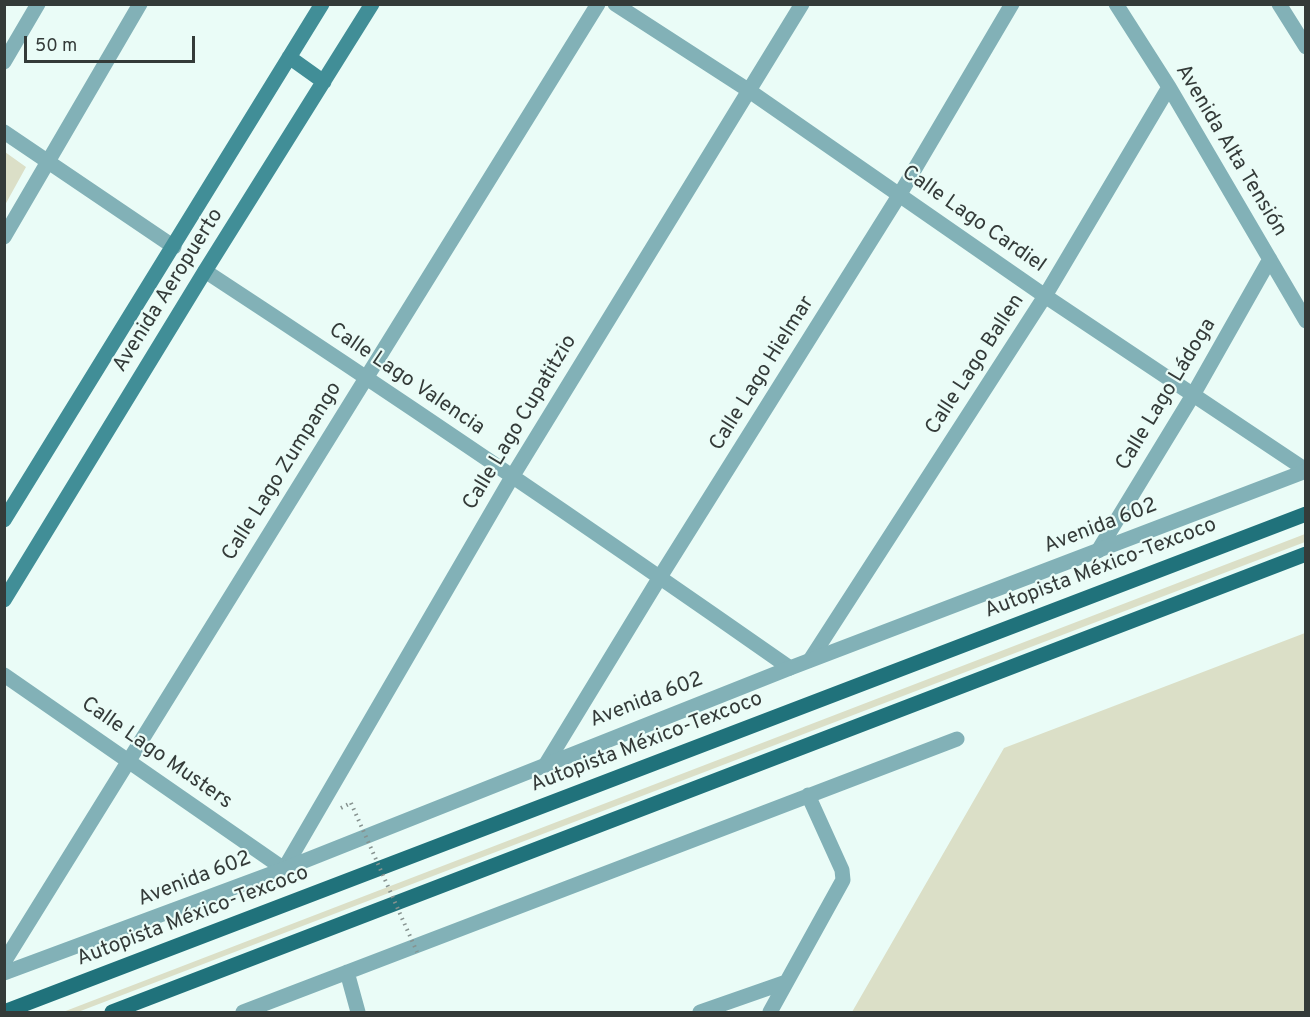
<!DOCTYPE html>
<meta charset="utf-8">
<style>
body{margin:0}
#map{position:relative;width:1310px;height:1017px;overflow:hidden;background:#eafcf7;font-family:Overpass,sans-serif}
canvas{display:block}
.frame{position:absolute;inset:0;border:6px solid #343b39;pointer-events:none}
.scale{position:absolute;left:24px;top:36px;width:171px;height:27px;box-sizing:border-box;border:3px solid #343b39;border-top:0;padding-left:8px;font-size:18px;line-height:21px;white-space:nowrap;color:#343b39;-webkit-text-stroke:4px #eafcf7;paint-order:stroke}
</style>
<div id="map">
<canvas width="1310" height="1017"></canvas>
<div class="frame"></div>
<div class="scale">50 m</div>
</div>
<script>
const context = document.querySelector('canvas').getContext('2d');
context.lineJoin = 'round';
function fill(path, color) { context.fillStyle = color; context.fill(path, 'evenodd'); }
function stroke(path, color, width, dash) { context.strokeStyle = color; context.lineWidth = width; context.lineCap = dash ? 'butt' : 'round'; context.setLineDash(dash || []); context.stroke(path); }
function drawText(font, color, halo, rows, align = 'center') {
  context.font = font + ' Overpass,sans-serif'; context.lineWidth = 4.5; context.setLineDash([]); context.textBaseline = 'middle'; context.strokeStyle = halo; context.fillStyle = color; for (const [text, x, y, turn = 0] of rows) {
    context.save(); context.translate(x, y); context.rotate((+turn || 0) * Math.PI / 180); context.textAlign = isNaN(turn) ? turn : align; if (halo) context.strokeText(text, 0, 0); context.fillText(text, 0, 0); context.restore();
  }
}
fill(new Path2D(`
 M5,152L26,167L5,205Z
 M1305,534V542L78,1012H63Z
 M1305,633V1012H852L1004,748Z`), '#dbdfc7');
stroke(new Path2D(`
 M341,808L351,803`), '#86928f', 4, [1.5, 4.5]);
stroke(new Path2D(`
 M615,4L748,90L1045,296L1306,470
 M1116,4L1169,87L1306,321
 M1279,4L1306,47
 M4,62L38,4
 M4,132L174,247
 M4,237L140,4
 M205,271C402,400 597,533 790,668
 M1098,551L1193,395L1270,259
 M810,660L1045,296L1169,87
 M4,675L284,869L512,477L802,4
 M546,764L660,577L900,194L1012,4
 M4,962L598,4
 M347,972L358,1012
 M243,1012L957,739
 M700,1012L786,982
 M770,1012L843,880L842,870L808,795`), '#82b1b7', 15);
stroke(new Path2D(`
 M4,973L284,869L790,668L1306,471`), '#82b1b7', 15);
stroke(new Path2D(`
 M289,57L324,82
 M4,520L322,4
 M4,600L205,271L372,4`), '#418e97', 15);
stroke(new Path2D(`
 M4,1012L1306,514
 M112,1012L1306,554`), '#20727b', 15);
stroke(new Path2D(`
 M351,803L417,952`), '#86928f', 4, [1.5, 4.5]);
drawText('21px', '#343b39', '#eafcf7', [
 ["Avenida Alta Tensión",1230,151,59],
 ["Calle Lago Cardiel",973,220,35],
 ["Avenida Aeropuerto",169,291,-58],
 ["Calle Lago Ballen",976,365,-57],
 ["Calle Lago Hielmar",763,374,-58],
 ["Calle Lago Valencia",406,380,34],
 ["Calle Lago Ládoga",1167,395,-59],
 ["Calle Lago Cupatitzio",521,423,-59],
 ["Calle Lago Zumpango",283,472,-58],
 ["Avenida 602",1101,527,-21],
 ["Autopista México-Texcoco",1101,569,-21],
 ["Avenida 602",647,701,-21],
 ["Autopista México-Texcoco",647,743,-21],
 ["Calle Lago Musters",156,754,35],
 ["Avenida 602",195,880,-21],
 ["Autopista México-Texcoco",193,917,-21]
]);
</script>
